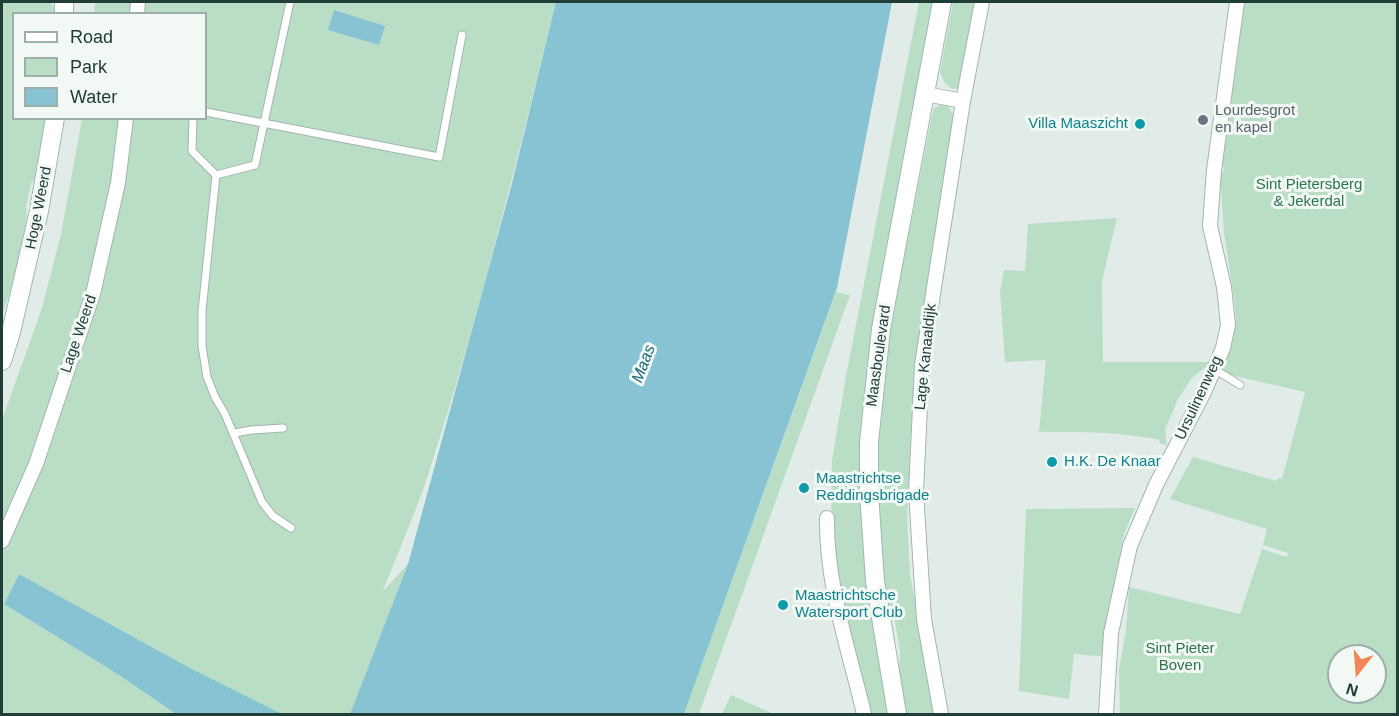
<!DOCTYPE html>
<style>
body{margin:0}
#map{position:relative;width:1399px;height:716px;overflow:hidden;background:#e1ece8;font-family:Arial,sans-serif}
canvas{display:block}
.frame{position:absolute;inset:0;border:3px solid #213d37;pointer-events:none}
.legend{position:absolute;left:12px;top:12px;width:195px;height:108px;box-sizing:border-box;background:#f2f9f5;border:2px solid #9eaea9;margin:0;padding:8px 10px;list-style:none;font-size:18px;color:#213d37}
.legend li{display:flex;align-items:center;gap:12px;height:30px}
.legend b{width:30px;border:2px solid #9eaea9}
.north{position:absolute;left:1327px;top:644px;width:60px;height:60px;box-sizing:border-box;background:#f2f9f5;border:2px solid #9eaea9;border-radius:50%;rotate:197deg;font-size:16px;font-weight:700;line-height:24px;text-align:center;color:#213d37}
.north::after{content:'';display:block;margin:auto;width:21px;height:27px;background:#f68555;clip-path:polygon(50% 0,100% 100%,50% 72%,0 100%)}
</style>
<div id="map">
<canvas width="1399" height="716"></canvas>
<div class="frame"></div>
<ul class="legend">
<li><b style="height:8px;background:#fff"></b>Road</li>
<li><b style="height:16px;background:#b9dec5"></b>Park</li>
<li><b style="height:16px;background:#87c3d3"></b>Water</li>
</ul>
<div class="north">N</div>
</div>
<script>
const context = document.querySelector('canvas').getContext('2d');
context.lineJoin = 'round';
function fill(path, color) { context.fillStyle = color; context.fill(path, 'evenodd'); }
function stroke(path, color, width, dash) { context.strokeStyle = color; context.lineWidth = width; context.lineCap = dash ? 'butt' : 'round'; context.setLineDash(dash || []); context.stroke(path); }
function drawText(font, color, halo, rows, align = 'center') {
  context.font = font + ' Arial,sans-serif'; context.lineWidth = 6; context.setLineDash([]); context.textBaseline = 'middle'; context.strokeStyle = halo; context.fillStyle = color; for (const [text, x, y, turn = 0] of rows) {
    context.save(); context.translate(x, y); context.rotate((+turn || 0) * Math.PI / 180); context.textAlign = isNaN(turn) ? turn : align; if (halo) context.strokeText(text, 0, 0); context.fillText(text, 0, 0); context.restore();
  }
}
fill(new Path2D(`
 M2,2H51L56,12V13L14,14V118L46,119L38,173L31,184L26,206L27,230L12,286L2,315Z
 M95,2H556C517,159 479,318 429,472C416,512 398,552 383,591L408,564L350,714H282L190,668L19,574L4,604L119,675L176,714H2V420L42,308L61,234L82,119L206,118V14L94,13Z
 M919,2H935L861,446L868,593L889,714H869L836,577L831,533L832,460L846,376Z
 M953,2H976L959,88L952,89L945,83L940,72Z
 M1241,2H1397V714H1120L1119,670L1126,630L1129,587L1240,614L1262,549L1287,557L1288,553L1263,545L1267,529L1170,499L1193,457L1276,481L1278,478L1282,479L1305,392L1222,373L1233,340L1236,324L1235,305L1224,233L1221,187V176L1224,169C1216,151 1237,30 1241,2ZM1339,656H1375V692H1339Z
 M941,105H947L955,117L917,375L911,429L907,518L910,574L936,714H906L899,676L900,651L894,616L882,584L877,516V448L881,376L932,115L934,108Z
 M1117,218L1102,281L1103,362H1212L1192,378L1178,399L1165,430L1167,446L1159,443L1160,440C1120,432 1080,431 1039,432L1046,360L1005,362L1000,291L1004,270L1025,271L1028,224Z
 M836,292L850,295L699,714H684Z
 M1135,508L1124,534L1117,569L1108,657L1074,654L1069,699L1019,691L1026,509Z
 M731,695L774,714H722Z`), '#b9dec5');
fill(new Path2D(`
 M556,2H892L837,288L684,714H350L408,564L511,187Z
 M334,10L385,26L379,45L328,30Z
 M19,574L190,668L282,714H176L119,675L4,604Z`), '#87c3d3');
const lane = new Path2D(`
 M290,2L255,165L216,175L202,311V346L207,377L215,397L225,414L262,502L273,516L291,528
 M206,112L439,157L462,35
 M193,118L192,151L216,175
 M1214,369L1240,385
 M234,433L252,430L283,428`);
const street = new Path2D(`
 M137,14L138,2
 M925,94L963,101
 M827,518C826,585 849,650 864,714
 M2,541L36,464L93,294L118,183L126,118
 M941,714L924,619L916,492L922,365L963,101L982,2
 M1106,714L1111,633L1130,546L1156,485L1204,392L1223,348L1228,325L1224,287L1210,226L1214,170L1237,2`);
const secondary = new Path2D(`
 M64,14V2
 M2,361L11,332L39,211L55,118
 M897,714L875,581L869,493V442L881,329L942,2`);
stroke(lane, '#a4b4af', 9);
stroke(street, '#a4b4af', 16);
stroke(secondary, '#9fb8b1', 20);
stroke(lane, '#fff', 7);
stroke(street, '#fff', 14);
stroke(secondary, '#fff', 18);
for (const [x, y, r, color] of [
 [1203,120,6,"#6b7280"],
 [1140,124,6,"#0f9aa8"],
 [1052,462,6,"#0f9aa8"],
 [804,488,6,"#0f9aa8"],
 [783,605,6,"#0f9aa8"]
]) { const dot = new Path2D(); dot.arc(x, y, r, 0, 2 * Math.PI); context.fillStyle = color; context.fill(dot); stroke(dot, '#f2f9f5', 2); }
drawText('15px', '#5b616d', '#f2f9f5', [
 ["Lourdesgrot",1215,111],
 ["en kapel",1215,128]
], 'left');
drawText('15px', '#0d838f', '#f2f9f5', [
 ["Villa Maaszicht",1128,124,"right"],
 ["H.K. De Knaar",1064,462],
 ["Maastrichtse",816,479],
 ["Reddingsbrigade",816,496],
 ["Maastrichtsche",795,596],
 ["Watersport Club",795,613]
], 'left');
drawText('15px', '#2a764b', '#f2f9f5', [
 ["Sint Pietersberg",1309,185],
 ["& Jekerdal",1309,202],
 ["Sint Pieter",1180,649],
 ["Boven",1180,666]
]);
drawText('15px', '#213d37', '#f2f9f5', [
 ["Hoge Weerd",39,208,-79],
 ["Lage Weerd",79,334,-71],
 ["Maasboulevard",879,356,-82],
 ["Lage Kanaaldijk",926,357,-84],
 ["Ursulinenweg",1199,398,-65]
]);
drawText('italic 16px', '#19657b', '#f2f9f5', [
 ["Maas",644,364,-69]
]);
</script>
